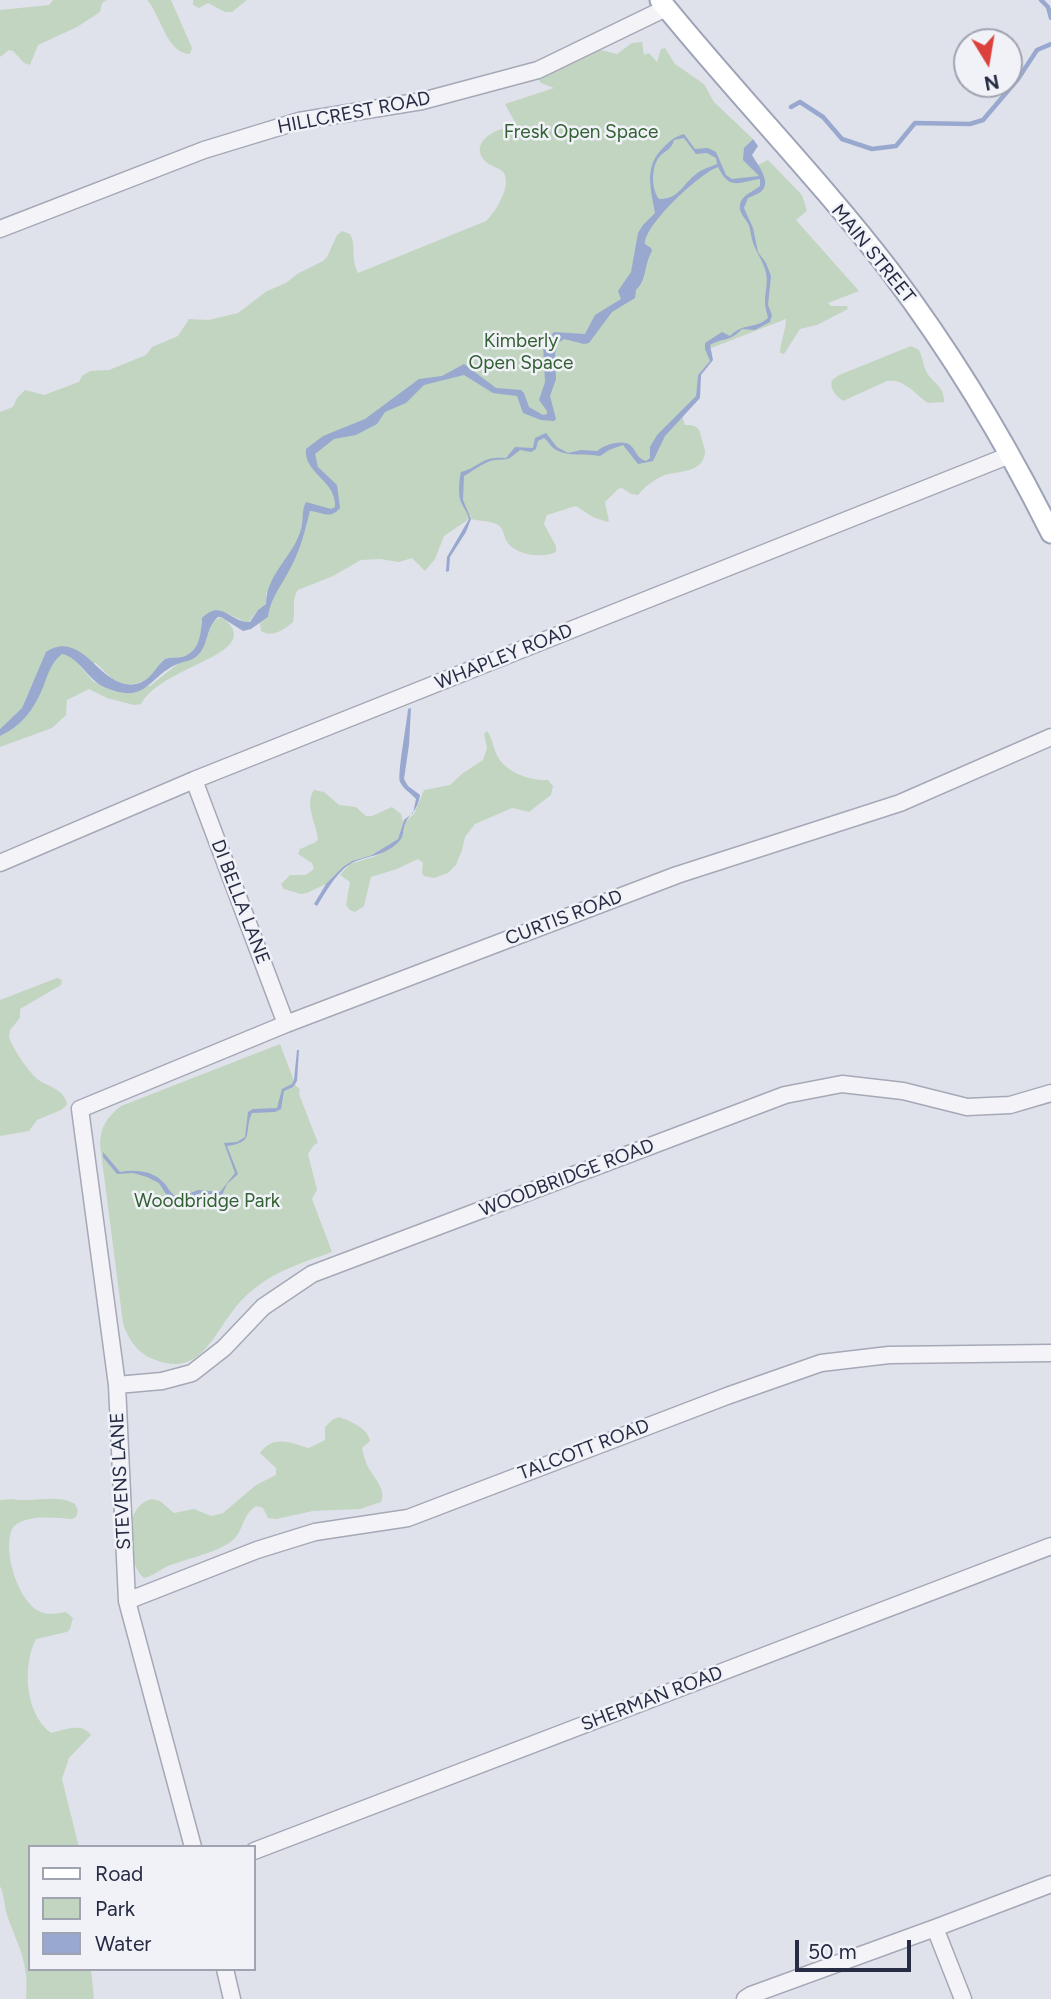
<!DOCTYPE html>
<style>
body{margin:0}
#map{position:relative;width:1051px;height:1999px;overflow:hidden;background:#e0e2eb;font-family:Figtree,sans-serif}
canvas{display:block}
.legend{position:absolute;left:28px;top:1845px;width:228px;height:126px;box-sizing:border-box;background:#f0f2f8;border:2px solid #a0a3b0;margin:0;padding:9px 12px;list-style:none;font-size:21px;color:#272c44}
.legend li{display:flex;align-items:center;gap:14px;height:35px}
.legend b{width:35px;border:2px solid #a0a3b0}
.north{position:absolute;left:953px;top:28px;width:70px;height:70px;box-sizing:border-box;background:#f0f2f8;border:2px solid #a0a3b0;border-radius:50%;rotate:169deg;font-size:19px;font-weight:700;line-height:28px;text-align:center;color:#272c44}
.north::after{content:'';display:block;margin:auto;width:24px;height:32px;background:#db413a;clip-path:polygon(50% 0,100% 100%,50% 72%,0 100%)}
.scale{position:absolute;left:795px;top:1940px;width:116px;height:32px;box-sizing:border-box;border:4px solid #272c44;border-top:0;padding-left:9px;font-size:21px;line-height:24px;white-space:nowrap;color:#272c44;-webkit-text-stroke:5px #f0f2f8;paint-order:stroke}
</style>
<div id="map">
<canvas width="1051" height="1999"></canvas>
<ul class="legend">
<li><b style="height:9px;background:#fff"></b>Road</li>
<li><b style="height:19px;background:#c2d5c1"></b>Park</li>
<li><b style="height:19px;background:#98a8ce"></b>Water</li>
</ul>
<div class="north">N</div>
<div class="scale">50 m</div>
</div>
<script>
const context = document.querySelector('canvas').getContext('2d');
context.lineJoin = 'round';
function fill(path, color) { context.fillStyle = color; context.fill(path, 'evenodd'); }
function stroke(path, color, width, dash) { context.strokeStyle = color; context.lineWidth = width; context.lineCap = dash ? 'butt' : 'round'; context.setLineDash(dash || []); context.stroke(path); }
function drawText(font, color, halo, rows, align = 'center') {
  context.font = font + ' Figtree,sans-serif'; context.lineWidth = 5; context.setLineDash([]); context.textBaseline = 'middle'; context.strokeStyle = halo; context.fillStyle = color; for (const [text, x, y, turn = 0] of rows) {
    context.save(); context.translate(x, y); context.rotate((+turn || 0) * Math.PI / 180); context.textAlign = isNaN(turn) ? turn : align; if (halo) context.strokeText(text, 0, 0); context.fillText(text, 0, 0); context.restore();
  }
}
fill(new Path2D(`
 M53,0H107L102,3L100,12L77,27L38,45L30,65L24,63L13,51L9,50L0,57V10L49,5Z
 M147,0H171L192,48L190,54C166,53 161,15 147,0Z
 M193,0H247L232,12H225L208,3L199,8L193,5Z
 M642,42L644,55L649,53L657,62L661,49L665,48L675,64L704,84L714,102L753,139L744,148C747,160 751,173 765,177L758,165L768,160L802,195L807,211L796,220L859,291L828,303L831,306H847L848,309L817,325L800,329L784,354L780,353C780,343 786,330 786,319L706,350L710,361L698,375L696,396L681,413L685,425C694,425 699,426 701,436C702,441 705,447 705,452C704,473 678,471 665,475C655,479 645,486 638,495L631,494L622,488L618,489L605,502L609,521L607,522L593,517L576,506L547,515L544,524L556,546V552C542,559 513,555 506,540C503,534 504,529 498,525C492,521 479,521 471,519V514L469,519L444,536L435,559L425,571L412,558L399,562L380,559L361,560L333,576L298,590C291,599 296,611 293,622C284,630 272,638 261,631L260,623L268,617L269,609L278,588L266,593V604L258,610L248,623L219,610L201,621C203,635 197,654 182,657C176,658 171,657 165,659C159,662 159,667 155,672C144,685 130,686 115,682L96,663L78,664L93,681L104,687L150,686L206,641L212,622L221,617C228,622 237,629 233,639C224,661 159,672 141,704L134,705L107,698L89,689L67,700L66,715L52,728L0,747V736C26,723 32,709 44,684L33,682L22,708L0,729V412L13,407L17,398L25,390L44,395L79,382L82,376L90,371L109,370L146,355L152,347L178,336L189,319L208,320L238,313L267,291L286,283L297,274L323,261L327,257L337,235L342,231L350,234C357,247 350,256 358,273L486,221C495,213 513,184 503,172C498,167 489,166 484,160C472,145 488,133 502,129L524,139L505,104L554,88L541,83L537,77L559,66L601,50L617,54L632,43Z
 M911,346L919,350C923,358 923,366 927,373C934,384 945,387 944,402L928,403C915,394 904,378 887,381L843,401C836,396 829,389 832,380L839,375Z
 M487,731C493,739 493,749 498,757C507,773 531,781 548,780L553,786L551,795L529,812L512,808L475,824L465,837L462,850L456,865L448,873L434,878L424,876L422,873L423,863L418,859L397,869L371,877L364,906L355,912L350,910L346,905L350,882L340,875L350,864L376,856L393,846L403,834L405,822L414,814L424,790L450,785L463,773L483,760L487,748L484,734Z
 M314,790L324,792L339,805L356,807L366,816H372L392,807L401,814L403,822L398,839L372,855L352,861L326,884L307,893L301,894L284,889L281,884L290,875H306L314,869L312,863L298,854L300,849L316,842L318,839C316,823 304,804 314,790Z
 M57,978L62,980L61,985L20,1009V1018L10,1030L9,1037C13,1049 25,1066 34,1076C44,1087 65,1087 67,1105L61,1110L37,1120L29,1131L0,1136V1000Z
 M280,1044L296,1086L300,1089L299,1094L318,1143L314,1145L308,1154L317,1190L312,1199L332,1252C305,1262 277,1270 254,1289C246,1295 238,1303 232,1312C211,1339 198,1378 153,1359C137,1353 128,1339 123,1323L100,1145C100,1127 107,1117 121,1106Z
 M339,1417C350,1421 368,1428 370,1441L362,1448C363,1453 365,1460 367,1465C373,1477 387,1489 381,1502L360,1509L313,1511L276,1519L268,1518L263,1508L256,1506C242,1516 244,1528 235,1538C221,1553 182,1559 164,1568C157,1572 152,1576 144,1578C125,1561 122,1505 152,1499L160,1501L174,1513L194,1509L211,1516L223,1513L256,1485L276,1475V1468L260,1453C273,1434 292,1443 309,1448L325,1440V1427L332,1420Z
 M12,1499C31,1503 57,1493 75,1504L78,1511L76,1517L72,1519C55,1518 29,1514 14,1526C0,1545 18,1607 44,1613C50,1615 59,1613 66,1612L73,1618L70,1629L67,1632L36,1639C22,1666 25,1714 51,1733C64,1730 82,1722 91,1735L69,1758L62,1779L79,1847H30V1969H91L94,1999H26C29,1965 20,1950 8,1918C4,1907 5,1897 0,1886V1500Z`), '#c2d5c1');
fill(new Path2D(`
 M684,134L695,149L708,148L716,152L726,175L732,179L759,176L743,160L744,148L753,139L758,146L752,155C758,165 774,184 759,193C756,195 752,196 748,198L744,208L753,228L758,252L766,263L771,276L768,305L772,315L770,322L755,330L742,329C728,343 724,337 710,345L713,360L701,375L700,398L665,436L653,461L638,464L623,445L609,450L600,456C585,453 569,457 556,450C551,447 549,442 544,438L538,441L536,449L531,452L520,450C508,460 510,459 495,460C485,461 473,471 464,476L463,500L471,519L466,532L450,557L449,571L446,572L447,557L469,519C467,511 464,509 461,502C458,496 459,478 461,472C482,466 481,456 506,458L515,447L533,448L535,438L546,433L557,447L568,453L581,450L597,451C604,445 621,439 630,445C637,451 636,458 646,461L650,458V447L657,435L696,396L698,375L710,361L705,349V343L722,332L730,336C744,322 754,330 768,318C767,313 765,307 765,302C765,291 769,281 765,269C759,252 753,250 750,229C749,220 738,215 740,204C743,194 753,192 760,186V179C738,182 730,191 718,167C700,173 644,225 645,244L651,248L652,251C644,264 647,280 636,290L635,298L612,312L589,343L584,344L564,339L558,343L555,354L556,379L550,396L556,419L554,421L541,420L523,413L517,396L493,393L464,375L424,385L406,403L385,412L377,424L356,435L334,439L315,454L318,467L337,485L340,508C330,520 322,512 310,511C305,530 301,548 292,565C284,582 270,598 268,617L251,629L243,631L221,617H218C206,627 209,643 199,654C192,662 183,661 175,665C147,679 146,705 104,687C88,680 79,657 62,654C52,662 49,671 45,682C36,706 24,725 0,736V729L22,708L46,652C86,626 102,699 142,682C153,677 156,666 165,659C170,657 176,658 182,657C200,652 201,633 202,618C222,598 230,623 250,622L258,610L266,604C266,574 294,556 301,529C304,520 301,511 306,502L331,509L335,507C337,481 303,473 306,449L323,436L365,419L419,379L442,376L464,364L496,388L521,390L524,393L529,407L543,415L547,414V411L539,400L545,382L543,344L554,332L585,334L595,315L621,299L618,291L631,272L638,233L643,225L655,213C651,189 644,168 661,150C669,142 673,137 684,134ZM684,138L696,154L707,153L716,158L717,164C710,167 702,169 696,174C683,184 678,200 659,199C651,189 651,166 660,156C666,150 672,149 674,140Z
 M411,708L409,745L404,779L408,786L420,795C417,813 410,812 405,824C403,829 404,834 401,839C388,856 368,855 352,863C337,871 326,892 317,906L314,904L326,884L343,867L352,861L372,855L398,839L404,820L413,813L416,799C411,793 404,790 400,782C397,775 407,722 408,709Z
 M297,1050H299L297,1081L293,1087L284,1091L281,1109L275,1112L252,1113C243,1132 256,1142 227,1146L238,1174L227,1184L222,1195L201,1193L180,1202H171L159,1183L147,1177L133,1173L117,1174L103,1157V1152L120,1172C135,1169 153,1171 163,1182C169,1188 171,1195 179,1198L198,1190L220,1192L235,1173L224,1143L237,1142L245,1137L248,1112L253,1109L277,1108L282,1089L292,1084L294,1080Z`), '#98a8ce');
stroke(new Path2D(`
 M1041,0L1048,7L1051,18
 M791,107L800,102L823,117L842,139L872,149L896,146L915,123L970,124L983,120L1018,79L1037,50L1051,44`), '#98a8ce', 4.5);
const minor = new Path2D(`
 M0,229L204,150L299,121L422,101L538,70L666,8
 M194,780L286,1024
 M0,863L194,780L1010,455
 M117,1385L162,1381L192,1373L224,1348L263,1307L312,1274L785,1095L842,1084L903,1091L967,1107L1010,1105L1051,1093
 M127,1601L257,1550L315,1532L408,1518L727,1396L821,1363L889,1355L1051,1353
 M193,1847L127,1601L117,1385L80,1109L286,1024L677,875L900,803L1051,737
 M254,1851L1051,1546
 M935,1928L963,1999
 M225,1969L232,1999
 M745,1999L751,1995L935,1928L1051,1884`);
const major = new Path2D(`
 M660,0C734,92 818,177 890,271C952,353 1005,441 1051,533`);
stroke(minor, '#a5a8b6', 19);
stroke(major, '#9ea4b8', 23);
stroke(minor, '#f4f4f8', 16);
stroke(major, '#fff', 19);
drawText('19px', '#272c44', '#f0f2f8', [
 ["HILLCREST ROAD",354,113,-11],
 ["MAIN STREET",873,254,51],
 ["WHAPLEY ROAD",504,657,-22],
 ["DI BELLA LANE",240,902,69],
 ["CURTIS ROAD",564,918,-21],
 ["WOODBRIDGE ROAD",567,1178,-21],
 ["TALCOTT ROAD",584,1450,-21],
 ["STEVENS LANE",121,1481,-93],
 ["SHERMAN ROAD",652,1699,-21]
]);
drawText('19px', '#336133', '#f0f2f8', [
 ["Fresk Open Space",581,132],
 ["Kimberly",521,341],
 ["Open Space",521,363],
 ["Woodbridge Park",207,1201]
]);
</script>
